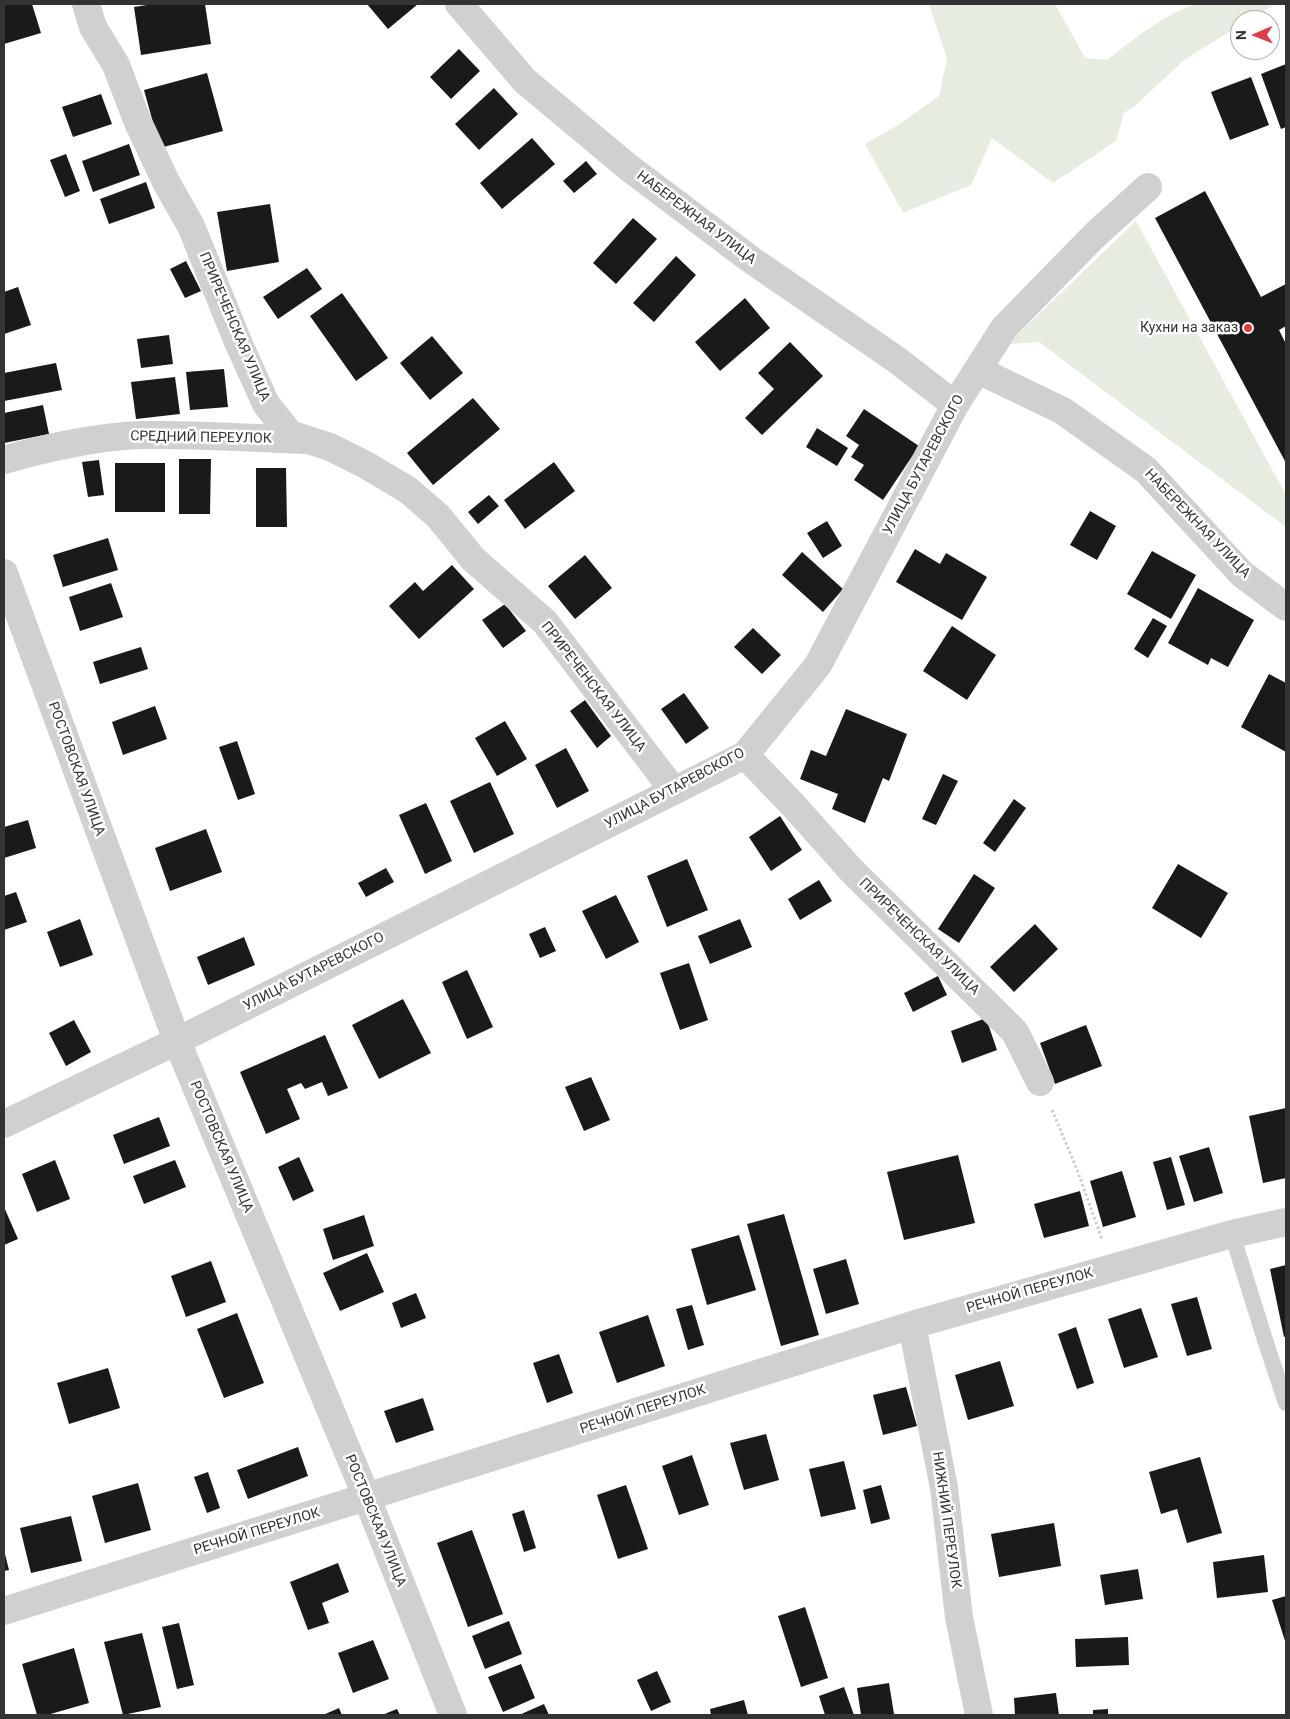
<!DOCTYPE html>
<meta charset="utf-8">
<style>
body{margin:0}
#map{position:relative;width:1290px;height:1719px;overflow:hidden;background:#fff;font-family:Roboto,sans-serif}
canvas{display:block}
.frame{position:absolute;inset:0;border:5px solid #333;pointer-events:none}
.north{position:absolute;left:1230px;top:10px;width:50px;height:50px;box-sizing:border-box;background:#fff;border:1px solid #adadad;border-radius:50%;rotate:269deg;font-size:14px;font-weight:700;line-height:20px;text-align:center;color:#333}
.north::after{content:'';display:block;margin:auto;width:18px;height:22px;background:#e63946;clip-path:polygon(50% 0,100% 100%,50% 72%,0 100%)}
</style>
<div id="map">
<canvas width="1290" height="1719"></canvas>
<div class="frame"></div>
<div class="north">N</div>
</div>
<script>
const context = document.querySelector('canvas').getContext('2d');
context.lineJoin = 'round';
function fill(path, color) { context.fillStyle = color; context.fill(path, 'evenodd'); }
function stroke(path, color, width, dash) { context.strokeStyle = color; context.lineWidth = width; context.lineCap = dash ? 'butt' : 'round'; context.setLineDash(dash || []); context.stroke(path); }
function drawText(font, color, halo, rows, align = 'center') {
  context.font = font + ' Roboto,sans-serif'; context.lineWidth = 5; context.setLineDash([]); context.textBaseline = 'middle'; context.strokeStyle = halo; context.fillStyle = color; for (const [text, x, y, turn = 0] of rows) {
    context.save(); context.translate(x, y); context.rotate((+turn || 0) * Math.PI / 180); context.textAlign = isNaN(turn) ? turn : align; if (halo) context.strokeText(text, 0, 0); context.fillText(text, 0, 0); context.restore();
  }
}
fill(new Path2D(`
 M929,4H1055L1085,58L1107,60C1135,38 1162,16 1195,4H1276L1248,20H1240V25L1184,60L1136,105L1124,113L1116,141L1053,183L992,138L971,185L903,213L865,144L898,125L939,96L947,59Z
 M1136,221L1286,495V527L1039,342L1008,344Z`), '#e6ecdf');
fill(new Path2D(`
 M4,4H32L41,33L4,44Z
 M153,4H205L211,44L141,55L134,7Z
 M367,4H418L388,29Z
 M459,49L480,71L451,99L430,77Z
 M1286,64V127L1281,129L1261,74Z
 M207,73L223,131L160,148L144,90Z
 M1251,77L1269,125L1230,140L1211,92Z
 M494,88L518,114L479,150L455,124Z
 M101,94L112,124L73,137L62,107Z
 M532,138L555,164L502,209L480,183Z
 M129,144L140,175L93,192L82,161Z
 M66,154L80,191L65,197L50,160Z
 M586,161L597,174L574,193L563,181Z
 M146,182L155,208L109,224L100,199Z
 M1205,191L1261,297L1286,284V326L1279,330L1286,344V463L1155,218Z
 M270,204L279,262L227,271L217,212Z
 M633,218L657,239L616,284L593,263Z
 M676,256L696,275L654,322L633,303Z
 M186,261L201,291L185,298L170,269Z
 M307,268L322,289L278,319L263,297Z
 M18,287L31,325L4,334V292Z
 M342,293L388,358L356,381L310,316Z
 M745,298L770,328L720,371L695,342Z
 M169,335L173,364L141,368L137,339Z
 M432,336L463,373L430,400L400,363Z
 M790,342L823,376L762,435L745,418L774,389L758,373Z
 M56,363L62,390L4,401V373Z
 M224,369L228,407L190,410L186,372Z
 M175,377L180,414L136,419L131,382Z
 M473,398L500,429L433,485L407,453Z
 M43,405L49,434L4,443V413Z
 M864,409L919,446L883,500L854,480L864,465L851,457L859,445L846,436Z
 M817,428L848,448L837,466L806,447Z
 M179,459H211L210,514H179Z
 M99,460L104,495L88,497L82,462Z
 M554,462L575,491L525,529L504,500Z
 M115,463H165V512H115Z
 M256,468H286L287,527H256Z
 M489,495L499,506L478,524L468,512Z
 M1090,511L1116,526L1097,560L1070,545Z
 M827,521L842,546L823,558L807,533Z
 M108,538L118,570L63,587L53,555Z
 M915,549L940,564L946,553L987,577L962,620L896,582Z
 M1152,551L1196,575L1171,619L1127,594Z
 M802,552L843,589L823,612L782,575Z
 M585,555L612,588L575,619L548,586Z
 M452,565L474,589L419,639L389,606L415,582L423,591Z
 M111,583L123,617L80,631L69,597Z
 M1198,588L1254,620L1228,667L1211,658L1208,665L1168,643Z
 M505,604L526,631L503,648L482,620Z
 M1153,618L1167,626L1148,658L1134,649Z
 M952,626L996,655L967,700L923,671Z
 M753,628L781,655L762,674L734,647Z
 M141,647L148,669L100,684L93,662Z
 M1269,674L1286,683V752L1241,727Z
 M684,693L709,728L686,744L661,709Z
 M585,700L611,736L597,748L570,711Z
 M155,706L167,739L123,755L112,722Z
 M846,709L907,734L889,781L883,778L865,823L832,809L838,794L800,779L811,750L826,756Z
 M505,721L527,759L497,776L475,738Z
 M237,741L255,794L238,800L219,747Z
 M566,748L589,791L557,808L535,765Z
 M943,774L958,781L936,825L922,819Z
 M490,782L514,834L474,853L450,801Z
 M1014,799L1026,808L995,852L983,843Z
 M426,803L452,861L425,874L399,815Z
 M780,816L802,850L771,871L749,837Z
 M28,820L36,848L4,858V827Z
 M206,829L222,872L170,891L155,848Z
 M687,859L708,910L667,927L647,876Z
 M1178,864L1228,893L1201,938L1152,908Z
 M386,868L394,882L366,897L358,883Z
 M974,874L995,888L959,943L938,929Z
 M819,880L832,901L800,920L788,899Z
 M16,892L27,922L4,930V896Z
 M616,895L639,942L606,959L582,911Z
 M80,919L93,955L60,967L47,932Z
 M740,919L752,947L710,964L698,936Z
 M1035,924L1058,949L1014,992L990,967Z
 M545,927L556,951L540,958L529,934Z
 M244,937L255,965L208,985L197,957Z
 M689,963L708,1020L680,1030L660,973Z
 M467,970L493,1027L467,1039L442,982Z
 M938,976L947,995L913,1012L904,993Z
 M403,999L431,1053L379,1079L352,1025Z
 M986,1018L997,1050L962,1063L951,1031Z
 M74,1020L91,1052L66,1066L49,1033Z
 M1086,1025L1102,1066L1055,1084L1040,1043Z
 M325,1035L348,1088L328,1096L322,1082L305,1089L301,1083L287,1089L300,1119L266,1134L240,1072Z
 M591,1077L610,1120L584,1131L565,1087Z
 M1286,1108V1178L1263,1183L1249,1116Z
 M159,1117L170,1146L124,1164L113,1135Z
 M1209,1147L1223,1193L1194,1202L1179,1156Z
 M958,1155L975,1223L904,1240L887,1172Z
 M299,1157L314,1191L293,1201L278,1167Z
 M1171,1157L1185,1205L1167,1210L1153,1162Z
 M55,1160L70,1199L37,1212L22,1174Z
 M175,1160L186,1187L144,1204L133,1176Z
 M1122,1171L1136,1217L1103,1227L1090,1181Z
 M1080,1191L1089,1226L1044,1238L1034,1204Z
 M4,1207L18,1239L4,1245Z
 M784,1214L819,1335L781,1346L747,1224Z
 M364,1215L374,1246L333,1260L323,1229Z
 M739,1235L756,1290L707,1305L691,1249Z
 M367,1253L384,1292L340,1311L323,1273Z
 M846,1259L859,1304L826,1314L813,1269Z
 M211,1261L226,1302L186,1317L171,1276Z
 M1286,1265V1336L1284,1337L1270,1269Z
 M416,1293L426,1318L401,1328L392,1303Z
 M1197,1297L1212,1349L1187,1356L1171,1304Z
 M692,1305L704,1345L688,1350L676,1309Z
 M1141,1308L1158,1357L1124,1368L1108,1319Z
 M237,1313L264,1383L224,1398L197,1329Z
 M648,1315L665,1366L617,1383L599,1332Z
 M1076,1327L1094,1383L1077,1389L1058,1334Z
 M559,1354L573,1393L547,1403L533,1363Z
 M1000,1361L1014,1406L968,1420L955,1375Z
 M108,1368L120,1408L69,1424L57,1383Z
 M906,1387L917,1426L883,1435L873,1395Z
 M423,1398L434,1430L396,1443L384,1411Z
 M766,1434L779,1480L744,1490L730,1443Z
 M298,1447L308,1476L248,1499L237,1470Z
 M692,1455L709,1505L679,1515L662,1466Z
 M1200,1457L1222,1533L1187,1543L1177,1509L1161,1514L1149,1472Z
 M844,1461L856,1509L821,1517L809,1469Z
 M208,1472L220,1508L207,1513L194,1477Z
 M138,1483L151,1530L105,1543L92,1496Z
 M626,1485L648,1549L618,1559L597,1495Z
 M881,1485L890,1519L871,1524L863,1490Z
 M524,1510L536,1548L524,1552L512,1514Z
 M71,1516L82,1561L31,1573L20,1528Z
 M1054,1523L1061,1566L999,1577L991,1534Z
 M472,1530L503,1614L468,1627L437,1543Z
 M4,1550L9,1570L4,1571Z
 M1264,1555L1268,1592L1217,1598L1213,1562Z
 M338,1563L349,1592L322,1603L329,1623L308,1630L290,1582Z
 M1138,1569L1143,1599L1105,1605L1100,1575Z
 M1286,1596V1641H1285L1272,1600Z
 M805,1607L828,1678L801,1687L778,1616Z
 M509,1621L522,1654L485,1669L472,1636Z
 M179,1623L194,1685L177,1689L162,1627Z
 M142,1633L161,1707L123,1715L104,1642Z
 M1128,1637L1129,1665L1076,1667L1075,1639Z
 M373,1640L389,1679L353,1693L338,1653Z
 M74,1648L89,1703L47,1715H37L22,1664Z
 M521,1664L535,1698L503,1712L488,1677Z
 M657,1671L671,1702L651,1711L637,1680Z
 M889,1683L894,1714L861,1715L857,1688Z
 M844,1687L854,1715H825L819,1696Z
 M1056,1693L1059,1715H1015L1014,1698Z
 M744,1700L748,1715H711L710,1709Z
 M544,1704L549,1715H519Z
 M339,1708L342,1715H323Z
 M397,1709L400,1715H382Z
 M1108,1709V1715H1093V1710Z`), '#1a1a1a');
stroke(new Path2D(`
 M1052,1110L1076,1167L1102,1239`), '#cdcdcd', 3, [2.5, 2.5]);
stroke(new Path2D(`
 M1232,1234L1266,1343L1286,1403`), '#d0d0d0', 16);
stroke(new Path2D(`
 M86,4L93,27L116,65L137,120L166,182L191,226L238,342L266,404L290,434L330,447L366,465L408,490L438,516L473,559L545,622L674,791
 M459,4L525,81L628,167L750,259L897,360L955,405
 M978,370L1063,411L1146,470L1242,574L1286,607
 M4,460C44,448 101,436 142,435C197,434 252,438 306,440
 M4,573L177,1041L367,1498L453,1715
 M745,755L793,805L852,871L1015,1032L1040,1082
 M4,1124L177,1041L745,755L818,665L955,405L1004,328L1095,235L1148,187
 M912,1325L944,1488L959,1617L979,1715
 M4,1611L912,1325L1232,1234L1286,1222`), '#d0d0d0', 28);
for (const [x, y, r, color] of [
 [1248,328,5,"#e63946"]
]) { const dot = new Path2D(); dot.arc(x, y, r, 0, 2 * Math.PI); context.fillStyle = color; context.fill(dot); stroke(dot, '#fff', 2); }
drawText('14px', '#333', '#fff', [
 ["НАБЕРЕЖНАЯ УЛИЦА",696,218,37],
 ["ПРИРЕЧЕНСКАЯ УЛИЦА",234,327,67],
 ["СРЕДНИЙ ПЕРЕУЛОК",201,438,1],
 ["УЛИЦА БУТАРЕВСКОГО",924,465,-62],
 ["НАБЕРЕЖНАЯ УЛИЦА",1197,524,46],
 ["ПРИРЕЧЕНСКАЯ УЛИЦА",593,687,52],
 ["РОСТОВСКАЯ УЛИЦА",76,769,70],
 ["УЛИЦА БУТАРЕВСКОГО",675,789,-28],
 ["ПРИРЕЧЕНСКАЯ УЛИЦА",919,937,44],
 ["УЛИЦА БУТАРЕВСКОГО",314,972,-27],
 ["РОСТОВСКАЯ УЛИЦА",221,1147,67],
 ["РЕЧНОЙ ПЕРЕУЛОК",1030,1291,-16],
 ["РЕЧНОЙ ПЕРЕУЛОК",643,1410,-18],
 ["НИЖНИЙ ПЕРЕУЛОК",946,1520,82],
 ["РОСТОВСКАЯ УЛИЦА",375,1521,68],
 ["РЕЧНОЙ ПЕРЕУЛОК",257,1532,-17]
]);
drawText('14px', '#333', '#fff', [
 ["Кухни на заказ",1238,328]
], 'right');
</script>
